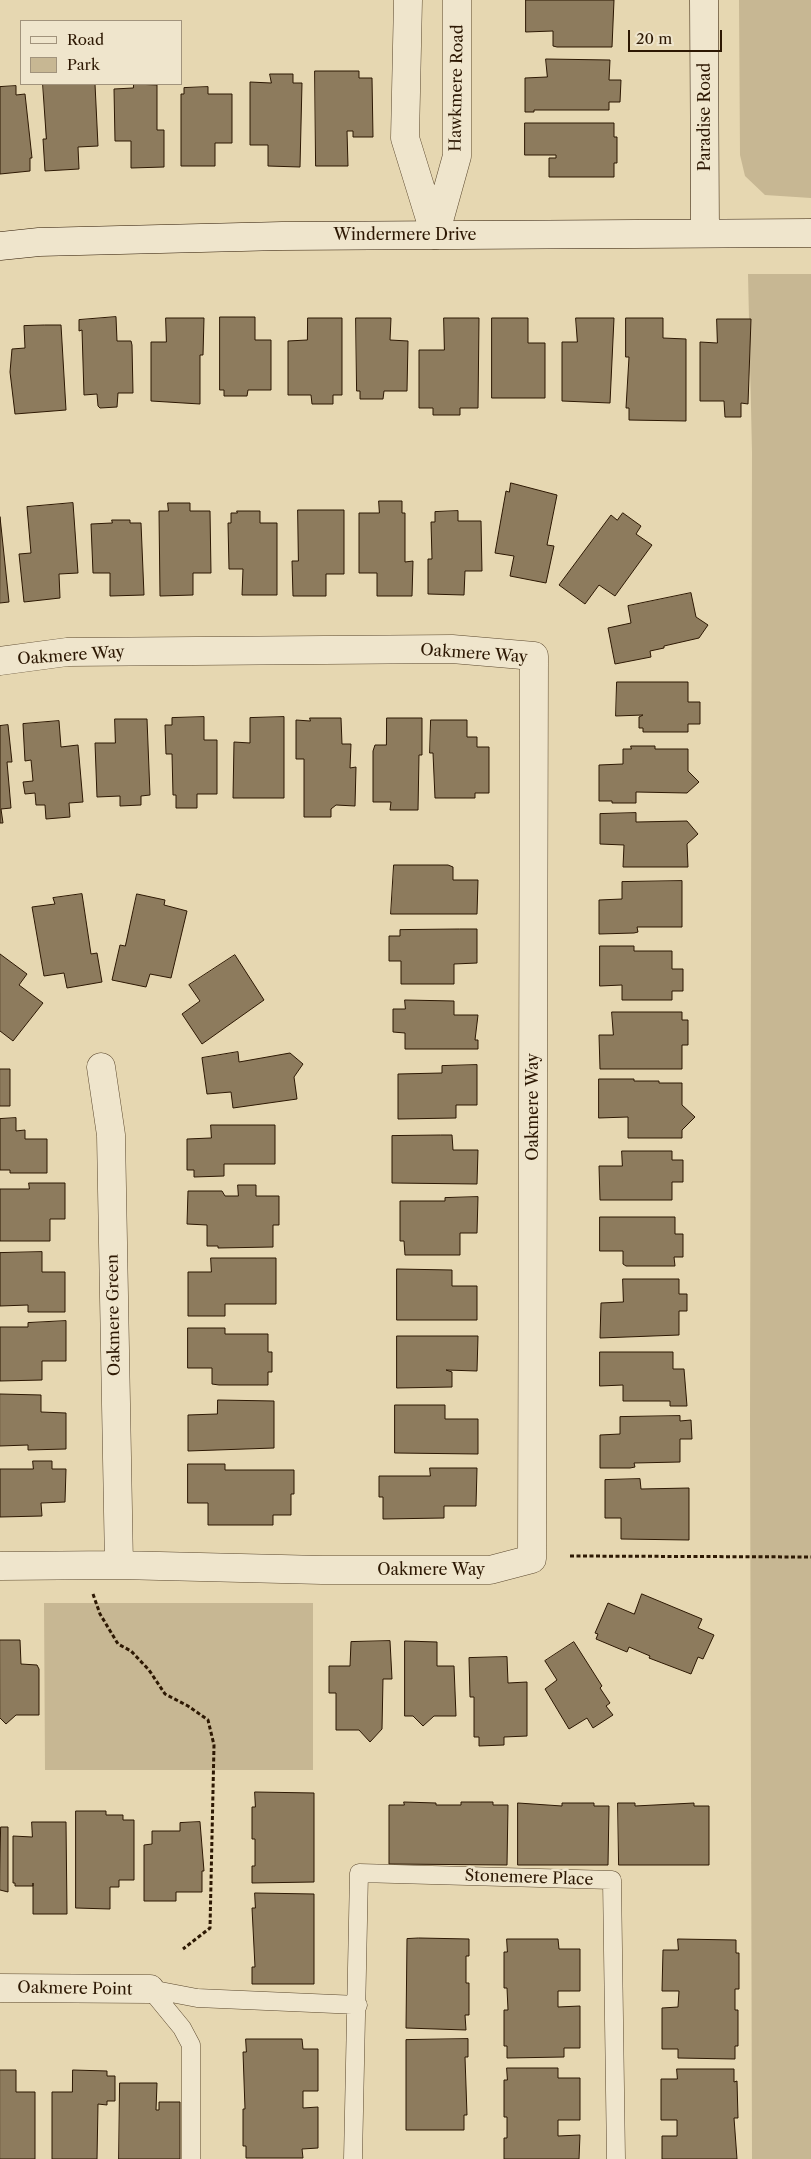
<!DOCTYPE html>
<style>
body{margin:0}
#map{position:relative;width:811px;height:2159px;overflow:hidden;background:#e6d7b1;font-family:"Libre Caslon Text",serif}
canvas{display:block}
.legend{position:absolute;left:20px;top:20px;width:162px;height:65px;box-sizing:border-box;background:#efe5cc;border:1px solid #a1937c;margin:0;padding:6px 9px;list-style:none;font-size:15px;color:#2d1803}
.legend li{display:flex;align-items:center;gap:10px;height:25px}
.legend b{width:25px;border:1px solid #a1937c}
.scale{position:absolute;left:628px;top:30px;width:94px;height:22px;box-sizing:border-box;border:2px solid #2d1803;border-top:0;padding-left:6px;font-size:15px;line-height:18px;white-space:nowrap;color:#2d1803;-webkit-text-stroke:4px #efe5cc;paint-order:stroke}
</style>
<div id="map">
<canvas width="811" height="2159"></canvas>
<ul class="legend">
<li><b style="height:6px;background:#efe5cc"></b>Road</li>
<li><b style="height:14px;background:#c7b793"></b>Park</li>
</ul>
<div class="scale">20 m</div>
</div>
<script>
const context = document.querySelector('canvas').getContext('2d');
context.lineJoin = 'round';
function fill(path, color) { context.fillStyle = color; context.fill(path, 'evenodd'); }
function stroke(path, color, width, dash) { context.strokeStyle = color; context.lineWidth = width; context.lineCap = dash ? 'butt' : 'round'; context.setLineDash(dash || []); context.stroke(path); }
function drawText(font, color, halo, rows, align = 'center') {
  context.font = font + ' "Libre Caslon Text",serif'; context.lineWidth = 5; context.setLineDash([]); context.textBaseline = 'middle'; context.strokeStyle = halo; context.fillStyle = color; for (const [text, x, y, turn = 0] of rows) {
    context.save(); context.translate(x, y); context.rotate((+turn || 0) * Math.PI / 180); context.textAlign = isNaN(turn) ? turn : align; if (halo) context.strokeText(text, 0, 0); context.fillText(text, 0, 0); context.restore();
  }
}
fill(new Path2D(`
 M739,0H811V198L765,195L745,176L740,155Z
 M748,274H811V2159H752L750,1421L752,452Z
 M44,1603H313V1770H45Z`), '#c7b793');
const building = new Path2D(`
 M526,0H614L612,47H557L553,46V31L526,32Z
 M546,59L610,60L609,80H621L620,102H609V110H534V112H525V78L547,77Z
 M315,71H359V78H372L373,137H353V131H347L348,166H316Z
 M270,74H293V83H302L300,167L268,166V145H250V82L271,83Z
 M43,84H95L98,146L78,147L79,169L45,171L43,139H46Z
 M134,84L157,85V130H164V167L131,168V141H115L114,89L133,88Z
 M16,86V95L25,94L32,158H30V171L0,174V87Z
 M208,87V94H232V143H215V166H181V94H184V88Z
 M525,123H614V137H617V163H614V177H549V158H556V155H525Z
 M116,317L117,341H131L132,345L133,393H118L117,407L100,408L98,406L97,394L84,395L82,330L79,331V320Z
 M220,317H255V340H271V390H248L247,396H224V390H220Z
 M166,318H204L203,355H200V404L151,401V342H166Z
 M308,318H342V395H333V404H312L311,395H288V341L307,340Z
 M356,318H391L390,340L408,341L407,391H384L383,399H360V391H357Z
 M444,318H479L478,408H460V415H433V408H419V350H444Z
 M492,318H528V343H545V398H492Z
 M576,318H614L610,403L562,401V342H577Z
 M626,318H663V338L686,339V421L629,420V408H626L629,357H626Z
 M717,319H751L748,404L741,403V417H725L724,401H700V342L717,343Z
 M45,325H61L66,410L15,414L10,372L12,349L25,348L24,326Z
 M511,483L557,495L547,545L554,546L546,583L510,576L514,556L495,553L506,491L509,492Z
 M379,501H402V513H405V562L413,561L412,596H377V573H359V513H379Z
 M73,503L78,573L59,574L60,598L24,602L19,554L31,553L27,507Z
 M168,503H190V511H210L211,573H193V595L160,596L159,511H168Z
 M298,510H344V574H326V596H293L292,561H298Z
 M237,511H260V523H277V595H242L243,569H229L228,523H231V513H237Z
 M458,511V521H481L482,571H465L464,595L428,594V559H432L431,522H435V512Z
 M623,513L641,526L636,534L652,545L615,596L599,585L585,604L559,585L611,515L617,520Z
 M0,517L9,602L0,603Z
 M112,520H130V523H141L144,595L110,596V573H93L91,524L112,523Z
 M691,593L696,617L708,625L699,638L664,646V648L650,651L651,657L615,664L608,628L631,623L628,606Z
 M617,682H688V702H700V724H688V732H643V728H639V717L643,715L616,716Z
 M204,717V740H217V794H197V808H176V795H173L172,754H166L165,725H172V718Z
 M284,717V798H233L234,742L250,743V718Z
 M310,718H341L342,744H351L350,768L356,767L355,806L336,805L331,809V817H304V759H296V720L310,721Z
 M387,718H422V755H419L418,810H390L391,802H373V751L375,745H386Z
 M115,719H147L150,795L141,796V805L120,806V796L97,797L95,743H115Z
 M431,720H467V737H477V747H489V793H475V798H435L433,753H430Z
 M59,721L61,747L78,745L83,802L69,803L70,817L46,819L45,805H36L35,793L25,794L23,782L33,781L31,760L25,761L23,724Z
 M8,725L12,762H7L11,808L1,809L3,823H0V726Z
 M631,746H655V749H688V771L699,782L687,793L636,792V803H612V801H599V765L623,764V749H631Z
 M636,813V822L687,821L698,834L687,844L688,867H623L624,845L600,844V814Z
 M394,865H448L453,867V880H478L477,914H391Z
 M682,881V927H637L638,932L634,933L599,934V900L622,899V882Z
 M82,894L91,954L97,953L102,982L67,988L64,973L44,976L32,907L55,904L53,898Z
 M137,894L165,900L164,905L187,911L171,978L150,974L146,987L112,980L120,945L125,946Z
 M460,929H477V963L454,964V984H401V961H389V936H400V930Z
 M600,946H634V951H672V969H683V991H672V1000H622V985L600,986Z
 M0,954L27,974L19,985L43,1003L13,1041L0,1031Z
 M235,955L264,1000L202,1044L182,1014L200,1001L189,985Z
 M405,1000L454,1001V1015H478L475,1040H478V1049H405V1033L393,1032V1009H405Z
 M612,1012H682V1020H688V1045H682V1069H600L599,1035H613Z
 M238,1052L239,1062L290,1053L303,1064L294,1077L297,1099L233,1108L231,1092L207,1094L202,1058Z
 M477,1065V1105H456V1118L398,1119V1074L442,1073V1066Z
 M0,1069H10V1106H0Z
 M599,1079H634V1081H659V1083H682V1105L695,1117L682,1130V1138H628V1117L599,1118Z
 M16,1118V1131L25,1130V1139H47V1173H10V1170H0V1119Z
 M211,1125H275V1164H224V1176L194,1177V1170H187V1139L211,1138Z
 M441,1135H452L453,1150H478L477,1184L392,1183V1136Z
 M622,1151H672V1160H683V1182H672V1200H600L599,1166H622Z
 M29,1183H65V1219H50V1241H0V1189H29Z
 M238,1185H256V1196H279V1225H273V1247L218,1248V1246H207V1225L187,1224L188,1191H222L225,1196H238Z
 M478,1197L477,1233H460V1255H405L404,1241H400V1201H445V1198Z
 M600,1217H675V1234H683V1257H674L675,1266H626L623,1264V1251H600Z
 M42,1252V1272H65V1312H28V1305L0,1306V1253Z
 M211,1258H276V1304H225V1316H188V1272H211Z
 M397,1269L452,1270V1286H477V1320H397Z
 M623,1279H679V1294H687V1311H679V1335L600,1338L601,1303L623,1302Z
 M66,1321V1361H42V1380L0,1381V1327H28V1323Z
 M188,1328H225V1334H268V1352H272V1372H268V1385H219L212,1384V1368H188Z
 M397,1336H478L477,1371L446,1370L452,1372V1387L397,1388Z
 M600,1352H673V1369H684L687,1406H670V1401H623V1385L600,1386Z
 M0,1394L41,1395V1412L66,1413V1449L28,1450V1445L0,1446Z
 M218,1400L274,1401V1448L188,1451V1415L217,1414Z
 M395,1405H445V1419H478V1454L395,1453Z
 M680,1416V1421L691,1420L692,1439H680V1462L634,1463L635,1467L630,1468H600V1435L620,1434V1417Z
 M33,1461H52V1469H66L65,1502L41,1503L42,1516L0,1517V1469H33Z
 M188,1464H225V1470H294V1494H291V1515H273V1525H208V1503H188Z
 M430,1468H477L476,1506H444V1518L383,1519V1497H379V1476H430Z
 M640,1479L641,1489L689,1488V1540L621,1539V1518H605V1480Z
 M642,1594L702,1619L698,1628L714,1635L703,1659L698,1657L691,1674L649,1658L650,1656L629,1647L627,1652L596,1639L598,1634L595,1633L608,1603L634,1614Z
 M0,1640H20L21,1664L37,1665L39,1669V1715H16L6,1724L0,1718Z
 M390,1641L392,1679H383L382,1729L370,1742L359,1730H336V1693H329V1666H350L351,1642Z
 M405,1641L437,1642V1666H454L456,1716H434L423,1726L413,1716H405Z
 M574,1642L602,1686L600,1688L610,1703L606,1706L613,1715L593,1728L587,1718L569,1729L545,1689L557,1680L545,1661Z
 M507,1657L508,1683L527,1682V1736L504,1737V1745L479,1746V1737H474V1697H470L469,1658Z
 M255,1792L314,1793V1882L252,1883V1866H255V1839H252V1807H255Z
 M404,1802L436,1803V1805H461V1802H493V1805H508L507,1865L389,1864V1805H404Z
 M518,1803L562,1806V1803H594V1806H609L608,1865H518Z
 M618,1803H635V1806L694,1803V1806H709V1865H619Z
 M76,1811H106V1815H123V1820H134V1880H119V1887H110V1909L76,1908Z
 M32,1822H66L67,1914H33V1883V1886H15V1883H13V1836L32,1837Z
 M200,1822L204,1871H202V1892H176V1901H144V1845L152,1844V1831H180V1823Z
 M1,1827H8V1892L0,1890Z
 M255,1893L314,1894V1984H252V1967H255L252,1908H255Z
 M419,1938L469,1939V1956H466V1983H469V2015H465L466,2030L406,2028L407,1939Z
 M507,1939H558L559,1949H580V1991H558V2007L580,2006V2048H564V2057L507,2058V2046H504V2010H508L507,1988H504V1952H507Z
 M678,1939L736,1940V1953H739V1989H735V2010H738V2046H735V2059L678,2058V2049H662V2008L678,2007L679,1991H662L663,1950H678Z
 M246,2039H302L303,2049H318V2091H303V2108L318,2107V2148L302,2149L303,2158H246V2146H243V2109H245L243,2052H246Z
 M468,2039V2057H465L467,2115H464V2130H406V2040Z
 M507,2068H558V2078H580V2120H558V2136L580,2135L579,2159H504V2138H507V2117H504V2080H507Z
 M677,2069H734V2082L737,2081L738,2118H734L737,2159H662V2136H677V2120H661V2079H677Z
 M0,2070H16V2092H35V2159H0Z
 M73,2070L107,2071V2076H115V2101H107V2105L98,2104L97,2159H52V2092H72Z
 M120,2083H157L156,2110H159V2102H180V2159H119Z`);
fill(building, '#8d7b5d');
stroke(building, '#2d1803', 1);
const lane = new Path2D(`
 M150,1989L197,1998L358,2005
 M150,1989L182,2028L191,2045V2159
 M353,2159L359,1873L612,1880L616,2159`);
const street = new Path2D(`
 M408,0L405,138L435,235
 M435,235L457,156V0
 M0,661L67,652L452,649L534,656L532,1559L490,1570H322L119,1565L0,1566
 M101,1067L111,1135L119,1565
 M0,1988L150,1989`);
const secondary = new Path2D(`
 M704,0L705,233
 M0,246L39,242L282,236L811,233`);
stroke(lane, '#5b482e', 19);
stroke(street, '#5b482e', 29);
stroke(secondary, '#2d1803', 29);
stroke(new Path2D(`
 M570,1556L811,1557
 M93,1594L100,1614L118,1644L131,1651L149,1670L165,1694L188,1706L208,1720L214,1745L210,1928L183,1949`), '#2d1803', 3, [4, 2.5]);
stroke(lane, '#efe5cc', 18);
stroke(street, '#efe5cc', 28);
stroke(secondary, '#efe5cc', 28);
drawText('16px', '#2d1803', '#efe5cc', [
 ["Hawkmere Road",457,88,-89],
 ["Paradise Road",705,117,-90],
 ["Windermere Drive",405,235],
 ["Oakmere Way",474,654,4],
 ["Oakmere Way",71,656,-4],
 ["Oakmere Way",533,1107,-90],
 ["Oakmere Green",114,1315,-91],
 ["Oakmere Way",431,1570],
 ["Stonemere Place",529,1878,2],
 ["Oakmere Point",75,1989,1]
]);
</script>
